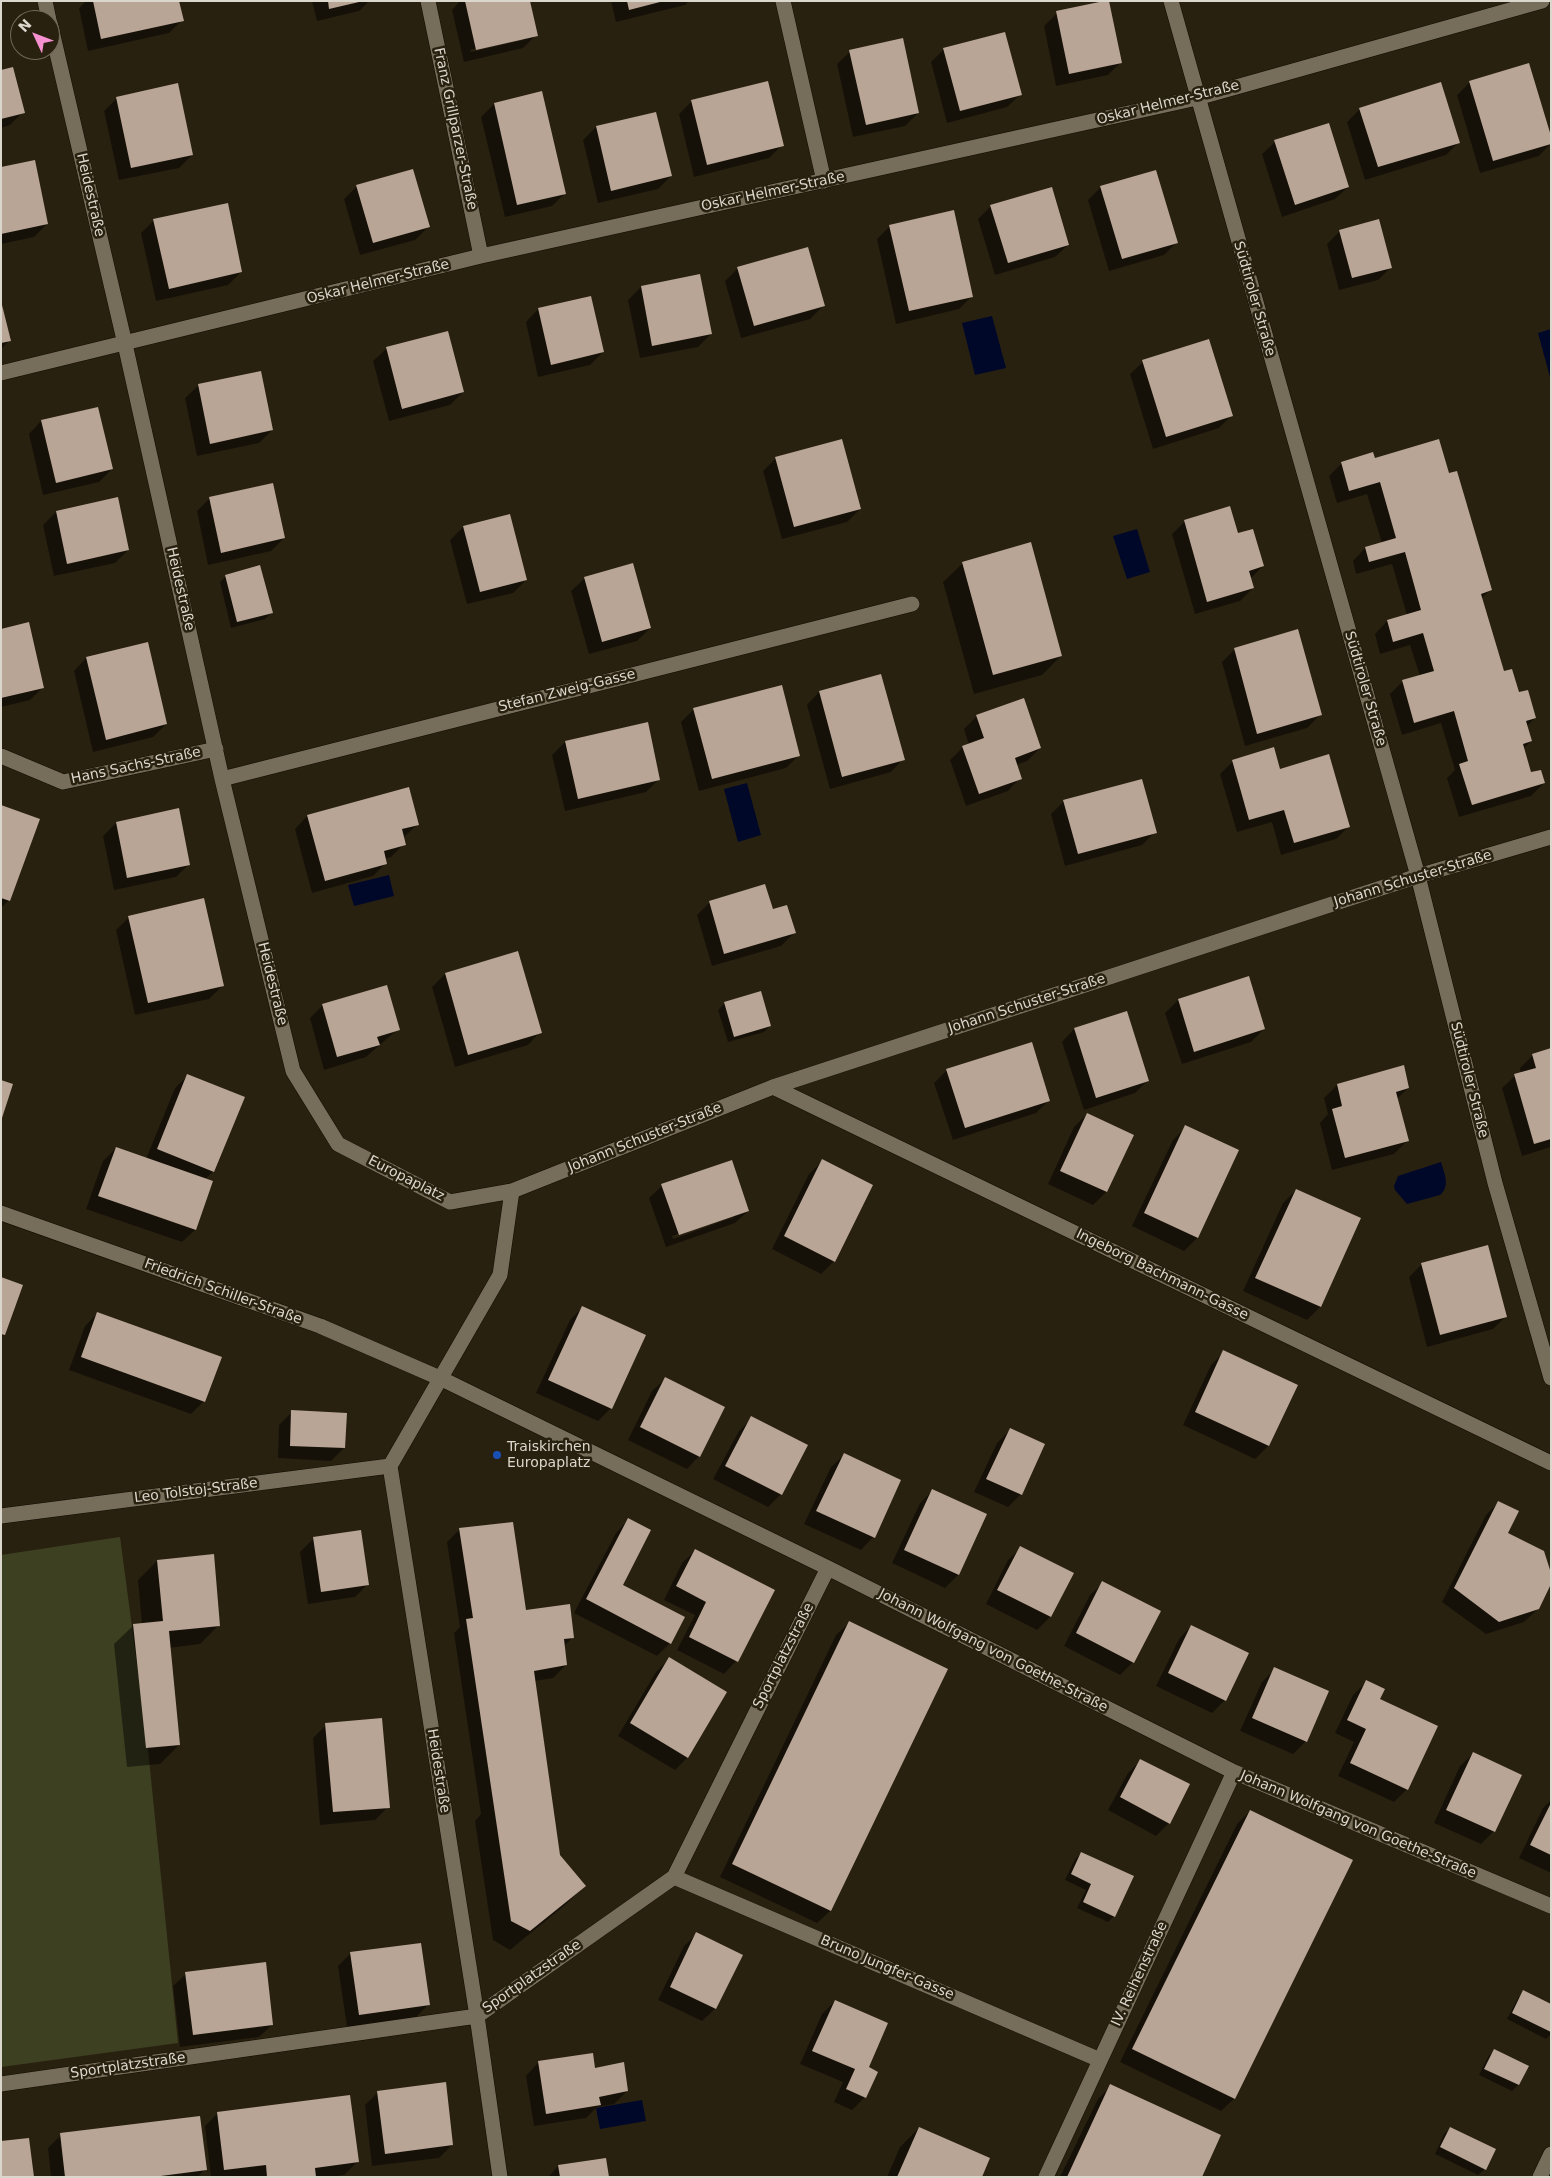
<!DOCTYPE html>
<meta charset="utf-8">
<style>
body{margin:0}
#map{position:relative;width:1552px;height:2178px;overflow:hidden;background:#292110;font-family:"DejaVu Sans",sans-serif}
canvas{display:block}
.frame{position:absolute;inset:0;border:2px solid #dcd7cc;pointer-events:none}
.north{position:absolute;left:10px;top:10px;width:50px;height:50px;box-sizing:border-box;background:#292110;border:1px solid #716a5b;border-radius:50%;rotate:313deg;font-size:14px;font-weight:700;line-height:20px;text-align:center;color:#dcd7cc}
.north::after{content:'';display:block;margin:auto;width:18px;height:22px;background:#f590d1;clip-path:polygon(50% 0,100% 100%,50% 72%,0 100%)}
</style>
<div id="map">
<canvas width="1552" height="2178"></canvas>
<div class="frame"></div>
<div class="north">N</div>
</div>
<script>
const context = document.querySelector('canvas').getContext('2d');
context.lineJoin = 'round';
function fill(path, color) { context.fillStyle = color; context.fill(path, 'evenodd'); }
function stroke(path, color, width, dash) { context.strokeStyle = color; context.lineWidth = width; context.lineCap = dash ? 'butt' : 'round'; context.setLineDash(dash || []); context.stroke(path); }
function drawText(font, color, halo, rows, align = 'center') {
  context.font = font + ' "DejaVu Sans",sans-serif'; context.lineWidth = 5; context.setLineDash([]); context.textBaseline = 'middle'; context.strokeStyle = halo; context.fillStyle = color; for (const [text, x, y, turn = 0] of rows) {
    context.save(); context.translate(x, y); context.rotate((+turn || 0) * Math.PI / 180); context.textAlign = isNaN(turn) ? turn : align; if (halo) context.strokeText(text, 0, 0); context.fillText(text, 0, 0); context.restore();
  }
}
fill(new Path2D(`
 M120,1537L147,1740L178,2043L1,2067V1555Z`), '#3e4121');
fill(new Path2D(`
 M992,316L1006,368L975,375L962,323Z
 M1551,329V377H1550L1538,333Z
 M1137,529L1150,572L1127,579L1113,536Z
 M747,783L761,835L738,842L724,789Z
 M389,875L394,896L354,906L348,885Z
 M1441,1162C1444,1173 1451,1186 1440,1195L1407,1204L1395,1190L1394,1186L1398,1176Z
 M642,2100L646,2121L600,2129L596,2108Z`), '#000829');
fill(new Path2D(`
 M86,1H178L182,20L169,33L88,51L79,8Z
 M312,1H369L359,11L317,21Z
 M460,1H528L536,35L523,48L464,62L452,10ZM523,38V40L471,52L470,50Z
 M611,1H689L685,5L616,22Z
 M1057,13L1121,62L1108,75L1056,86L1044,26Z
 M944,49L1020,95L1007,107L947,123L931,62Z
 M850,52L918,113L905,126L853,137L837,64Z
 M1,71L23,112L10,125L1,128Z
 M1470,82L1551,143L1539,156L1480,173L1457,95Z
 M117,98L192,155L179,168L119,180L104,111Z
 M692,101L782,145L769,158L694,177L679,114Z
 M494,104L565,193L552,206L505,217L481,117Z
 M1360,109L1459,142L1446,155L1365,180L1347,122Z
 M655,113L671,176L658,189L598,203L583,140L596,127Z
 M1275,142L1348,187L1335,199L1282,217L1262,154Z
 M1,169L47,224L34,237L1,244Z
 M357,186L428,227L415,240L360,255L344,199Z
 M1101,187L1177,242L1164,255L1109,271L1088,200Z
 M991,206L1068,245L1055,257L995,275L978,219Z
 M154,220L241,272L228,285L156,301L141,233Z
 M890,226L972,296L959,309L896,324L877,239Z
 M1340,231L1391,267L1378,280L1339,290L1327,244Z
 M738,268L823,306L810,319L741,338L725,281Z
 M641,287L711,334L698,347L640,358L628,300Z
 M1,303L10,340L1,349Z
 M538,309L603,352L590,365L538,377L526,322Z
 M447,332L463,392L450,405L389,421L373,361L386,349Z
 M1143,362L1232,415L1219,428L1153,449L1130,374Z
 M198,386L272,430L259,443L197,456L185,398Z
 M41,421L112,469L99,482L43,495L29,434Z
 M776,458L860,509L847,522L782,539L763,471Z
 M1374,460L1448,475L1490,590L1481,599L1503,672L1535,718L1527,726L1531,741L1523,749L1530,774L1544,783L1531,796L1459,817L1447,778L1455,770L1441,723L1402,735L1390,694L1403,681L1420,676L1410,645L1380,654L1375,634L1387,621L1407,615L1392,564L1356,574L1353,561L1365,548L1382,543L1367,494L1337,503L1329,476L1342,463Z
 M210,498L284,538L271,551L208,565L197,511Z
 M117,499L128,550L115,563L54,576L43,525L56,512Z
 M509,515L526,580L513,593L467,604L450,540L463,527Z
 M1185,521L1238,534L1263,566L1250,579L1253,588L1240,601L1195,614L1172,534Z
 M963,563L1061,656L1042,675L974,694L943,582Z
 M632,565L650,628L637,641L589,654L571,591L584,579Z
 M226,576L271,613L265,619L231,628L220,582Z
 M1,630L43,687L30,700L1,707Z
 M1235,649L1320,715L1307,728L1245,746L1222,662Z
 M86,658L166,724L153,737L93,752L74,671Z
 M819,692L903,759L891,772L830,789L807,705Z
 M694,709L799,755L786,768L699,791L681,722Z
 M977,716L1040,748L1027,761L1016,765L1020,778L1008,791L966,806L950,760L963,747L969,745L964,729Z
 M647,724L659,779L646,792L565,811L552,755L565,742Z
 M1233,761L1279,770L1349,826L1336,839L1281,855L1272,822L1237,832L1220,774Z
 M1064,801L1155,832L1142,845L1065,866L1051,814Z
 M1,806L9,900L1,908Z
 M307,816L418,824L403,838L404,844L391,857L384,859L386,863L373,876L312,893L295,829Z
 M116,823L189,864L176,877L114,890L103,836Z
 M710,902L772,911L794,933L781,946L712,966L697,915Z
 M129,917L222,986L209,999L135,1015L116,930Z
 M445,974L540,1032L528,1045L455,1067L432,987Z
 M1178,1000L1264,1029L1251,1042L1182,1064L1165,1013Z
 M725,1003L770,1026L764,1032L728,1042L718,1010Z
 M323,1005L398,1029L366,1057L324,1070L310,1018Z
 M1074,1029L1148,1080L1135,1093L1084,1110L1062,1042Z
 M1551,1050V1147L1522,1156L1502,1088L1515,1076L1521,1073L1520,1068L1533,1055Z
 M1403,1067L1408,1088L1396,1100L1407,1141L1394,1154L1332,1170L1320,1123L1328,1114L1324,1098L1337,1085Z
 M947,1070L1049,1100L1036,1113L953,1140L934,1083Z
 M188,1075L243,1097L213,1172L205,1179L195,1230L182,1242L86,1209L103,1161L116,1148L146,1159L175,1088Z
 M1087,1114L1132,1135L1106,1192L1093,1205L1048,1184L1074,1127Z
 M1186,1127L1237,1151L1197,1238L1184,1251L1132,1226L1173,1140Z
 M822,1161L834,1261L821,1274L772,1249L809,1174Z
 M662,1186L748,1211L735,1223L666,1247L649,1198ZM734,1215V1217L673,1239L672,1236Z
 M1296,1190L1359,1219L1320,1307L1307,1320L1243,1291L1283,1203Z
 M1422,1264L1506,1316L1493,1329L1427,1347L1409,1277Z
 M583,1307L611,1408L598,1421L536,1393L570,1320Z
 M98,1313L204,1401L191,1414L69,1370L85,1326Z
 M1224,1352L1296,1385L1268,1446L1255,1459L1183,1425L1211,1365Z
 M665,1379L699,1456L687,1469L628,1440L652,1391Z
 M292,1412L344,1448L331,1461L278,1458L279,1425Z
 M752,1418L781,1494L768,1507L713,1479L739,1431Z
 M1010,1430L1043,1445L1021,1494L1008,1507L974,1492L997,1443Z
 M844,1455L873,1537L861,1550L804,1524L831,1467Z
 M933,1490L985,1515L958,1575L945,1588L892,1563L920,1503Z
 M1499,1502L1506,1534L1538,1609L1524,1622L1486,1634L1442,1602L1486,1515Z
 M628,1520L621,1585L670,1643L657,1656L574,1613L616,1533Z
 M460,1529L525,1612L573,1637L563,1647L566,1665L553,1678L535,1681L559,1855L585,1886L565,1905L510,1950L493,1940L475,1821L481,1814L454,1633L460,1627L447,1542Z
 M360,1532L368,1584L355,1597L308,1604L300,1552L313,1539Z
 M1021,1548L1072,1574L1050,1617L1037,1630L986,1604L1008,1560Z
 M695,1551L773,1591L736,1661L724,1674L677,1650L695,1615L664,1600L682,1563Z
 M157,1561L219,1625L200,1644L169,1648L179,1745L160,1764L127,1767L114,1644L134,1625L142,1624L138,1580Z
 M1103,1583L1133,1662L1120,1675L1064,1646L1090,1595Z
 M849,1623L946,1669L830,1911L817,1923L720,1877L836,1635Z
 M1191,1626L1225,1700L1212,1713L1156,1686L1179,1639Z
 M669,1659L687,1758L675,1770L618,1736L656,1672Z
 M1275,1669L1306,1741L1293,1754L1240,1731L1262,1682Z
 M1366,1682L1379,1699L1407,1789L1394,1802L1338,1776L1354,1742L1335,1733L1353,1695Z
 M326,1725L388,1807L375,1820L320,1825L313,1738Z
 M1473,1754L1494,1831L1481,1844L1434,1823L1460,1766Z
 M1141,1760L1169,1823L1156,1836L1108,1810L1128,1773Z
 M1551,1800V1873L1519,1858L1543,1808Z
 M1250,1811L1351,1861L1234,2099L1221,2111L1120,2062L1237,1824Z
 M1082,1853L1114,1916L1108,1922L1077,1908L1086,1890L1065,1880L1075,1859Z
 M697,1934L715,2009L702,2021L658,2000L684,1946Z
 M351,1953L428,2005L415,2018L347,2027L338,1966Z
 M186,1974L272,2025L259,2037L180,2047L173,1986Z
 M1524,1992L1551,2005V2034L1546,2039L1507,2019L1518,1998Z
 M835,2001L867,2068L865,2097L852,2110L834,2102L843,2082L800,2064L822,2014Z
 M1494,2050L1527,2067L1518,2085L1512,2091L1479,2075L1488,2057Z
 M538,2063L594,2069L627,2091L614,2104L597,2107L586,2118L534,2126L526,2076Z
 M1111,2086L1200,2177H1060L1098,2099Z
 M378,2092L452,2145L439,2158L372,2166L365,2105Z
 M218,2113L357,2162L344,2175L329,2177H211L205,2126Z
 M919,2128L981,2177H887L900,2147Z
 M1450,2128L1485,2169L1478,2175L1435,2154L1444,2134Z
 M61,2135L205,2169L198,2177H51L48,2148Z
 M558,2166L608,2177H548Z`), '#0007');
fill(new Path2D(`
 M93,1H179L184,21L101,39Z
 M328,1H359V2L329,9Z
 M465,1H530L538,36L476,50Z
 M627,1H660V2L629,10Z
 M1104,1H1109L1122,63L1069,74L1056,11Z
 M1005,32L1022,95L960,111L943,48Z
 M903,38L919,113L866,125L849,50Z
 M1529,63L1551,136V144L1493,161L1469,81Z
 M13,67L25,113L1,119V70Z
 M768,81L784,146L707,165L691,100Z
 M1441,82L1460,143L1378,167L1359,108Z
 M178,83L193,155L131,168L116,97Z
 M542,91L566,194L517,205L494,103Z
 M656,112L672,176L611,191L596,126Z
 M1329,123L1349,187L1295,205L1274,140Z
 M35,160L48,224L1,234V167Z
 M413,169L430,227L373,243L356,185Z
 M1156,170L1178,243L1122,259L1100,186Z
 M1052,187L1069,245L1008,263L990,205Z
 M228,203L242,272L169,289L153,219Z
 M954,210L973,297L909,311L889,225Z
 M1379,219L1392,268L1352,278L1339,230Z
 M808,247L825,306L754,326L737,267Z
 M700,274L712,334L652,346L641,286Z
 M591,296L604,352L551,365L538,308Z
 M1,301L11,341L1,343Z
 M448,331L464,392L402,409L386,347Z
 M1209,339L1233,416L1166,437L1142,360Z
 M261,371L273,430L210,444L198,384Z
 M98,407L113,469L56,483L41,420Z
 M842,439L861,509L794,527L775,457Z
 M1439,439L1449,473L1457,471L1492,590L1481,594L1504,671L1512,669L1519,692L1528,690L1536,718L1526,721L1532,741L1523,744L1531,772L1541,770L1545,783L1472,805L1459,764L1468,761L1454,711L1414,723L1402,680L1434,671L1423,633L1393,642L1387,620L1421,610L1405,552L1369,562L1365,547L1396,538L1380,482L1349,491L1341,462L1373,452L1375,458Z
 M273,483L285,538L221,553L209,497Z
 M118,497L129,550L67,564L56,511Z
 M1230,506L1238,533L1253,529L1264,566L1249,571L1254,588L1207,602L1184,520Z
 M510,514L527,580L480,592L463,526Z
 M1031,542L1062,656L993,675L962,562Z
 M633,563L651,628L602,642L584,577Z
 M260,565L273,613L237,622L225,575Z
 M29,622L44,688L1,698V629Z
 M1298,629L1322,715L1257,734L1234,648Z
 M148,642L167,724L106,740L86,657Z
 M881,674L905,760L842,777L819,691Z
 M782,685L800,756L712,779L693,708Z
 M1024,698L1041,748L1015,758L1022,779L979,794L962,746L984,738L976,715Z
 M648,722L660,780L578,799L565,741Z
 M1274,747L1280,769L1329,754L1350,827L1294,843L1284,810L1249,820L1232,760Z
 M1142,779L1157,833L1078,854L1063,800Z
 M409,787L419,825L402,829L406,845L384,851L387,864L325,881L307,815Z
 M1,805L40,819L10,901L1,898Z
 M179,808L190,865L127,878L116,822Z
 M765,884L773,909L787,905L796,933L724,954L709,901Z
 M204,898L224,986L148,1003L128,916Z
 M518,951L542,1033L468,1055L445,973Z
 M1249,976L1265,1029L1194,1052L1178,999Z
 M387,985L400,1030L377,1037L380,1045L337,1057L322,1004Z
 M761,991L771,1026L734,1037L724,1002Z
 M1127,1011L1149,1081L1096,1098L1074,1028Z
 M1032,1042L1050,1101L965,1128L946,1069Z
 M1551,1048V1139L1534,1144L1514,1074L1536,1068L1532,1054Z
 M1404,1065L1409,1088L1396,1092L1409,1141L1345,1158L1332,1109L1342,1106L1337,1084Z
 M187,1074L245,1097L214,1172L157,1149Z
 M1,1080L13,1084L2,1118H1Z
 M1087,1113L1134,1135L1107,1192L1060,1171Z
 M1185,1125L1239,1150L1198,1238L1144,1213Z
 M116,1147L213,1181L196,1230L98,1196Z
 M822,1159L873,1185L835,1262L784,1236Z
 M732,1160L749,1211L679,1235L661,1184Z
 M1296,1189L1361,1218L1321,1307L1255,1278Z
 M1488,1245L1507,1317L1440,1335L1421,1263Z
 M1,1277L23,1285L5,1335L1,1334Z
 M582,1306L646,1335L612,1409L548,1380Z
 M97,1312L222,1357L205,1402L81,1357Z
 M1223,1350L1298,1385L1269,1446L1195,1412Z
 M665,1377L725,1407L700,1457L640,1427Z
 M291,1410L347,1413L345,1448L290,1446Z
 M751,1416L808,1445L782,1495L725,1466Z
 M1010,1428L1045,1444L1022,1495L986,1479Z
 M844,1453L901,1480L875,1538L816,1511Z
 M932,1489L987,1514L959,1575L904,1550Z
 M1498,1501L1519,1511L1508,1533L1544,1551L1551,1573V1584L1539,1609L1499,1622L1454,1588Z
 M628,1518L651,1530L623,1585L685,1617L671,1644L586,1599Z
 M513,1522L526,1610L570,1604L574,1638L564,1639L567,1665L534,1671L560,1855L586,1886L530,1931L511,1921L466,1619L473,1618L459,1528Z
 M361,1530L369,1585L321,1592L313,1537Z
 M1020,1546L1074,1573L1051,1617L997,1590Z
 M695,1549L775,1590L738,1662L689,1637L706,1602L676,1586Z
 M214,1554L220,1626L169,1631L180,1745L146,1748L133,1624L163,1621L157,1560Z
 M1102,1581L1161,1611L1134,1663L1076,1633Z
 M849,1621L948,1669L831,1911L732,1864Z
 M1191,1625L1249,1653L1226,1701L1168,1673Z
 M669,1657L727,1692L688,1758L630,1723Z
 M1274,1667L1329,1691L1307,1742L1252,1718Z
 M1366,1680L1385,1689L1380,1699L1438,1726L1408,1790L1350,1763L1366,1729L1347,1720Z
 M382,1718L390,1808L333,1812L325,1723Z
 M1473,1752L1522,1775L1495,1832L1446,1810Z
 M1140,1759L1190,1784L1170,1824L1120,1797Z
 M1551,1803V1855L1530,1845Z
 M1250,1810L1353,1860L1235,2099L1132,2049Z
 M1081,1852L1134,1876L1115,1917L1083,1902L1091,1884L1071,1874Z
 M696,1932L743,1955L716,2009L670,1987Z
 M421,1943L430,2005L359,2015L350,1952Z
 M266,1962L273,2025L193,2035L185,1972Z
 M1523,1990L1551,2004V2032L1512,2013Z
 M835,2000L888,2023L869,2067L878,2072L866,2098L846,2089L855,2069L812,2051Z
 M1494,2049L1529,2066L1519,2085L1484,2069Z
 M593,2053L595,2068L624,2062L628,2091L599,2097L601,2105L546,2114L538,2061Z
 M446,2082L453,2145L385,2154L377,2091Z
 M1110,2084L1221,2135L1202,2177H1067Z
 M350,2095L359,2162L315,2168L316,2177H267L266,2165L224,2170L217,2112Z
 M200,2116L207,2170L153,2177H65L60,2133Z
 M919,2127L990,2158L982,2177H897Z
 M1450,2127L1496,2149L1486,2170L1440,2147Z
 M29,2138L34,2177H1V2141Z
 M606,2158L609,2177H560L558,2165Z`), '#b9a596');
const street = new Path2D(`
 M45,1L49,20
 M428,1L481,256
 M783,1L824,181
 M1171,1L1418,876L1495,1183L1551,1378
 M50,23L125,344L222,779L293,1071L338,1144L450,1202L512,1191L500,1275L390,1466L477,2016L500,2177
 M1,373L481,256L1197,98L1542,1
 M1,756L63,782L216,749
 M222,779L912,604
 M773,1087L1551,1463
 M512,1191L773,1087L1418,876L1551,837
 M1,1213L320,1326L442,1379L828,1568L1234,1772L1551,1906
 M1,1516L390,1466
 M674,1877L1100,2060
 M1,2084L477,2016L674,1877L828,1568
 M1046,2177L1234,1772
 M1540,2177L1551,2154`);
stroke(street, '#110b00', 16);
stroke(street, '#766e5a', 15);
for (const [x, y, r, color] of [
 [497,1455,5,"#1a4fb4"]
]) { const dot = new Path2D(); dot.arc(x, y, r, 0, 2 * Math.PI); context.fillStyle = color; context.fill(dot); stroke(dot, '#292110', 2); }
drawText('14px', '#dcd7cc', '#292110', [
 ["Oskar Helmer-Straße",1168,103,-14],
 ["Franz Grillparzer-Straße",455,129,78],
 ["Oskar Helmer-Straße",773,192,-12],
 ["Heidestraße",90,195,77],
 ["Oskar Helmer-Straße",378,282,-14],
 ["Südtiroler Straße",1254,299,74],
 ["Heidestraße",180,589,77],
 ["Südtiroler Straße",1365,689,74],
 ["Stefan Zweig-Gasse",567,691,-14],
 ["Hans Sachs-Straße",136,766,-12],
 ["Johann Schuster-Straße",1413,879,-17],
 ["Heidestraße",272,984,76],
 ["Johann Schuster-Straße",1027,1004,-18],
 ["Südtiroler Straße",1469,1080,76],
 ["Johann Schuster-Straße",645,1138,-22],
 ["Europaplatz",406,1179,27],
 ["Ingeborg Bachmann-Gasse",1162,1275,26],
 ["Friedrich Schiller-Straße",223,1292,20],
 ["Leo Tolstoj-Straße",196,1491,-7],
 ["Johann Wolfgang von Goethe-Straße",993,1651,27],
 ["Sportplatzstraße",784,1656,-63],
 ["Heidestraße",438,1771,81],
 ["Johann Wolfgang von Goethe-Straße",1358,1825,23],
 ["Bruno Jungfer-Gasse",887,1968,23],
 ["IV. Reihenstraße",1140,1974,-65],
 ["Sportplatzstraße",532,1977,-35],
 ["Sportplatzstraße",128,2066,-8]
]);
drawText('14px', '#dcd7cc', '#292110', [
 ["Traiskirchen",507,1447],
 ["Europaplatz",507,1463]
], 'left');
</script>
